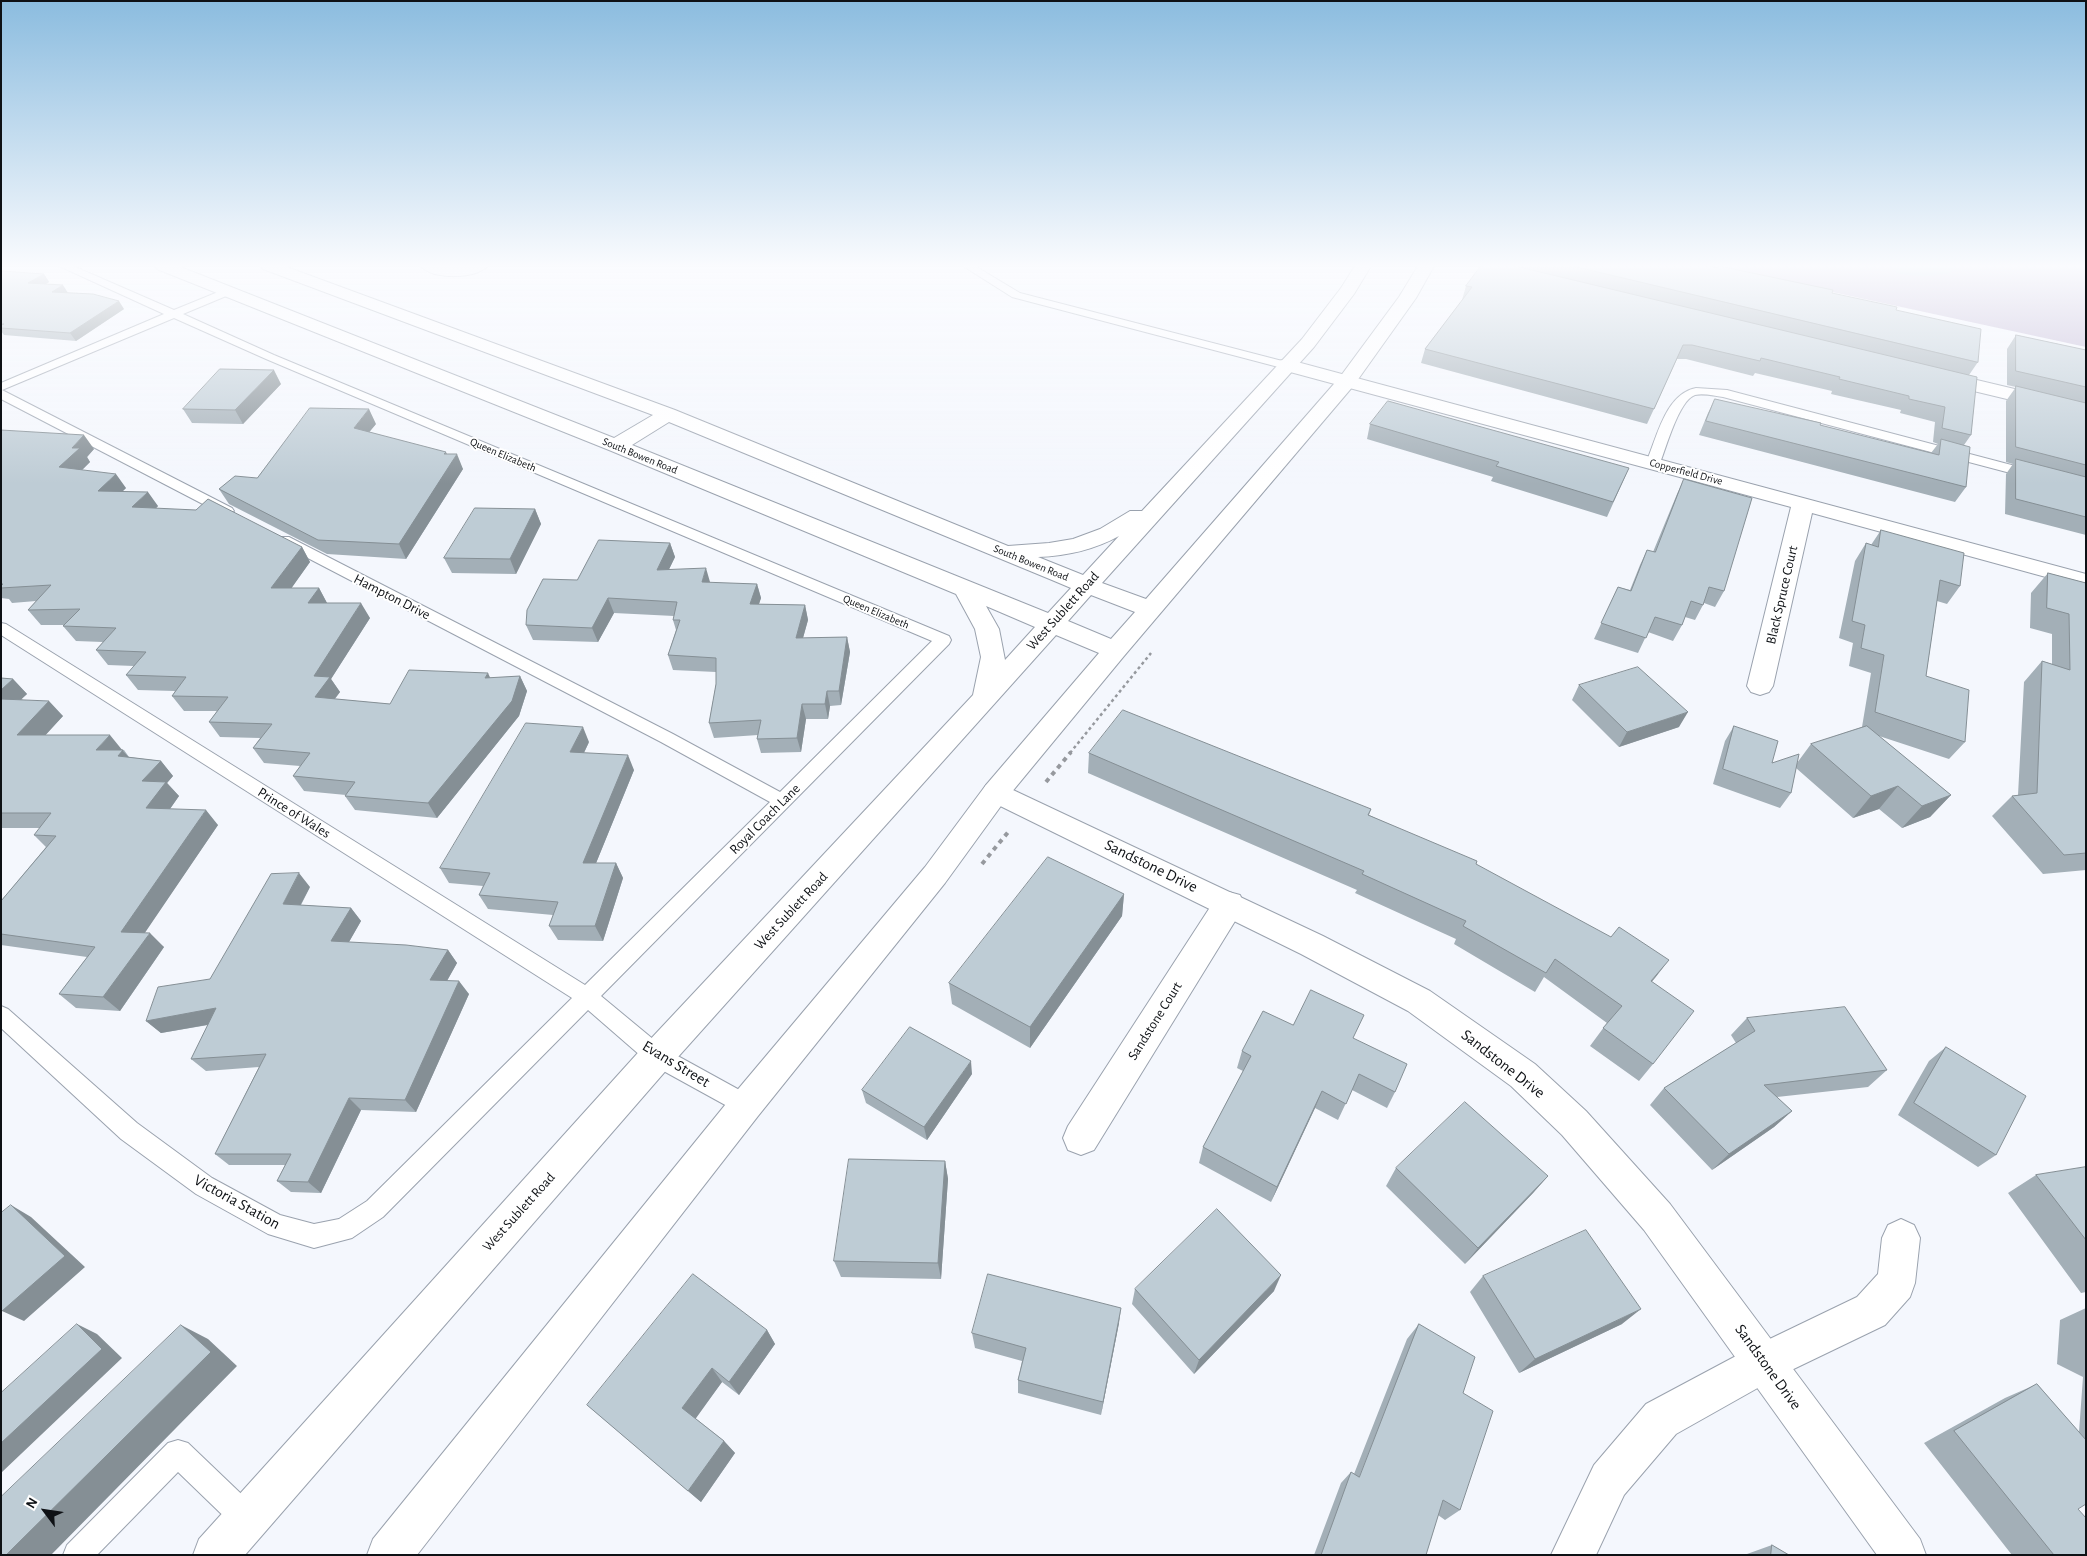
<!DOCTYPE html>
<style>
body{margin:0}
#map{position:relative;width:2087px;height:1556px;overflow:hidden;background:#f4f7fd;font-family:"Alegreya Sans",sans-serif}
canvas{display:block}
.frame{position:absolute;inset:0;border:2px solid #0e1115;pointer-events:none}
.north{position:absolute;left:20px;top:1486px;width:50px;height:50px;-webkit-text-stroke:4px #fff;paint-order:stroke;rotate:301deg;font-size:14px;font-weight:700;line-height:20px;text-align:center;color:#0e1115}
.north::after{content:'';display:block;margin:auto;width:18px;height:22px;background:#0e1115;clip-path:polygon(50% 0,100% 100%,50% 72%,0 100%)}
</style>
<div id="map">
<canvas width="2087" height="1556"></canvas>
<div class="frame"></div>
<div class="north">N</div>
</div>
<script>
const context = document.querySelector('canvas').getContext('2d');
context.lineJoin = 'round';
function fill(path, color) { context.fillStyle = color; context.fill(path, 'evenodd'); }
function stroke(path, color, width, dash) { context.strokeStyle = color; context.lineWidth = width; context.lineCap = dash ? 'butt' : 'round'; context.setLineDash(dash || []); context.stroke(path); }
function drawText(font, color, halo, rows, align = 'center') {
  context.font = font + ' "Alegreya Sans",sans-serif'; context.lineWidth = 4; context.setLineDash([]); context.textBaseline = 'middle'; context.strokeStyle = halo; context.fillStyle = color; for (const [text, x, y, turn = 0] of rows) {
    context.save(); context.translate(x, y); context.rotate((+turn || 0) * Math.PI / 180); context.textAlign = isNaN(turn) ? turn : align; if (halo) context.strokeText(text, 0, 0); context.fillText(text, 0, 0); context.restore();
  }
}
fill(new Path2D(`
 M1712,266H2086V347Z`), '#bfb4d2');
fill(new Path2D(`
 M1892,266H1955L1950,273C1933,277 1914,277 1897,273Z`), '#9fc7d2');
const service = new Path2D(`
 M59,266H73L174,310L223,290H231L232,292L231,294L183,314L274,355L949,636L951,640L949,644L601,996L665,1049L754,1098L757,1105L754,1112L746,1115L738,1112L649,1063L588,1010L383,1217L352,1238L314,1248L268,1234L196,1194L121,1139L1,1028V1006L8,1009L137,1123L212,1178L280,1215L314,1224L339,1219L367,1201L572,998L1,635V623L6,624L585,985L770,802L661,742L279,543L277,540L279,537H289L673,734L780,792L932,641L266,359L174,318L2,390L232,508L234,511L227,515L222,514L1,399V383L164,314Z
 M963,266H975L1020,293L1290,363L1292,365L1286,369L1012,297Z
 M1696,388L1727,390L2038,472L2040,475L2033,479L1723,397C1714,396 1704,393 1695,395C1679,400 1666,448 1660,463L1658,466H1648L1646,463C1657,438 1665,394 1696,388Z
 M178,1440L188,1443L257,1509L261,1519L257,1529L247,1533L237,1529L178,1472L97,1555H63L67,1545L168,1443Z`);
const minor = new Path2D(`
 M421,266H487C478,279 431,280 421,266Z
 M1286,359L2086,574V588L1812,513L1773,686L1769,692L1760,695L1751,692L1747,686L1791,507L1279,369L1277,365L1279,361Z
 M1939,371L2086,406V418L1932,381L1930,377L1932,373Z
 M1229,892L1240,895L1244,904L1240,913L1094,1150L1081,1155L1068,1150L1063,1138L1068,1126L1218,895Z
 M1901,1219L1914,1225L1920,1238L1915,1283L1910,1297L1885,1325L1779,1376L1676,1434L1624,1495L1596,1555H1551L1594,1465L1646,1404L1751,1348L1857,1297L1878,1274L1882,1238L1888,1225Z`);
const tertiary = new Path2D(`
 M996,782L1323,936L1430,991L1535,1064L1586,1111L1670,1204L1920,1539L1926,1555H1877L1644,1230L1562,1135L1511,1086L1408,1011L1301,954L986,799L982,792L986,785Z`);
const secondary = new Path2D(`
 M155,266H178L614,438L653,415L263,269L261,266H284L675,410L1008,546L1049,543L1073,539L1100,529L1130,511H1142L1302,339L1341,288L1355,266H1371L1354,294L1314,347L1102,583L1146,599L1340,377L1399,297L1418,266H1434L1416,298L1354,385L1124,656L1006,799L945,883L758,1116L417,1555H367L373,1539L734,1094L925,867L986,785L1099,653L1056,635L669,1067L245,1555H193L199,1539L645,1045L973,695L981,657L975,629L956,594L609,450L157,269ZM669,422L1052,580L1071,588L1048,613L632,445ZM1119,536L1083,575L1038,557C1066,556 1094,550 1119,536ZM1091,595L1135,612L1111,639L1068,621ZM986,606L1035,627L1005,660L999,629Z`);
stroke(service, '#9aa2ae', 2);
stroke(minor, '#9aa2ae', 2);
stroke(tertiary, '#9aa2ae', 2);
stroke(secondary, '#9aa2ae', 2);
stroke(new Path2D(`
 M1070,753L1151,653`), '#96999e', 2.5, [3, 3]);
stroke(new Path2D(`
 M1046,782L1071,752
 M982,864L1009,831`), '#96999e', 4, [4.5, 4.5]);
fill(service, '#fff');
fill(minor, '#fff');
fill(tertiary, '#fff');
fill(secondary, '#fff');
fill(new Path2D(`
 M1481,266H1708L1832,293L1896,310L1978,362L1969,375L1971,435L1964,445L1966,487L1955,502L1699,435L1708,413L1715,399L1931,453L1938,444L1933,442L1935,422L1900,413L1901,410L1831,394L1832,391L1755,373L1753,376L1686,359H1677L1647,424L1421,363L1425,349L1463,300H1462L1466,286Z
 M1,271L44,274L49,282L45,284L68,293L124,309L76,341L4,335L1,331Z
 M2016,335L2086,350V535L2005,514L2006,474L2013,464L2006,462V401L2016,387L2007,385V349Z
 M281,384L243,424L192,423L183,409Z
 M376,424L369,432L447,454L463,469L406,559L327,554L229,504L219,489L257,478Z
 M1370,424L1629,468L1607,517L1491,481L1493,477L1367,439Z
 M1,430L94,449L87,457L90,462L82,470L126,488L123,491L158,506L156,508L302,547L310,562L291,588H319L327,603L370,618L331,679L340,692L335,699L390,704L490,678L520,676L527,691L519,716L437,818L355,810L345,796L346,795L304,791L293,776L300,766L264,763L253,748L260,738L220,737L209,722L217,711H184L172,696L175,691L138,690L126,675L134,666L108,665L96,650L103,642L76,641L63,626L65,625H41L28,610L36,601L12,603L9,599L1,598Z
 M1684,479L1724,591L1715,607L1704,603L1695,620L1685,617L1682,625L1673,641L1648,632L1638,653L1594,639L1618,587L1630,590L1640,565L1647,550L1653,552L1677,494Z
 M535,509L541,524L516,574L452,573L444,558Z
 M1881,530L1960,586L1947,604L1937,601L1926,676L1965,742L1949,759L1879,736L1951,795L1930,817L1902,828L1879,809L1853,818L1796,768L1791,793L1780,808L1713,784L1725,741L1734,726L1772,763H1797L1811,744L1862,727L1871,673L1849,666L1853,643L1839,638L1855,561L1866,543L1871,545Z
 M670,543L675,557L669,569L710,583L757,584L761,598L759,604L805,605L808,620L803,638L847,637L850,652L841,705L830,706L828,719H806L801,752L761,753L757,739L758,735L714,738L709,723L716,684V672L673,670L668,655L676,630L673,620L674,616L614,613L598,642L533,640L526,625L577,580Z
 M2048,573L2086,583V870L2043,874L1992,816L2012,796L2018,795L2024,682L2042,661L2052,664V634L2030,628L2031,593Z
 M1,678L13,679L27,694L21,699L63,716L45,735L124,750L129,757L161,761L173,776L167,783L179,796L170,809L218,825L144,933L164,947L120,1011L76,1008L59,994L87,957L1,945V901L46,847L34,835L40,828H1Z
 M1579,685L1679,727L1619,747L1572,700Z
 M589,742L584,753L634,770L596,863H616L623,878L603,941L558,940L549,926L553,915L488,909L479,895L483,886L449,883L440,868Z
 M1089,753L1371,809L1369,815L1476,864L1652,982L1653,1064L1639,1081L1590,1046L1607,1023L1544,977L1535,992L1454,944L1456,939L1355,893L1357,890L1088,773Z
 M310,887L301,905L351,908L361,921L349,942L448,950L457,963L447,981L469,994L416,1112L361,1110L321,1193L291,1192L277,1181L285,1165H229L215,1154L259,1067L206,1071L191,1059L208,1025L161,1033L146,1021L210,979Z
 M1124,894L1122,916L1030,1048L952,1004L949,983Z
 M1747,1018L1887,1070L1868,1087L1777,1097L1792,1111L1774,1127L1712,1170L1650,1105L1664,1088L1736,1043L1731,1035Z
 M1293,1025L1354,1039L1395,1092L1387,1108L1352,1090L1338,1120L1315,1108L1271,1202L1199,1163L1203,1147L1243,1071L1237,1068L1242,1051Z
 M1946,1047L1996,1155L1978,1167L1898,1115L1929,1061Z
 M972,1074L927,1140L866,1103L862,1090Z
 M945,1161L948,1179L941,1279L841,1277L834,1261Z
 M2086,1167V1292L2081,1293L2008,1193L2036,1175Z
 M1396,1168L1548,1176L1533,1193L1465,1264L1386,1186Z
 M1483,1276L1622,1324L1519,1373L1470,1292Z
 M1135,1289L1274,1291L1194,1374L1132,1304Z
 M2086,1308V1439L2085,1438L2078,1509L2086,1555H2012L1924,1443L2005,1398L2037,1384L2079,1432L2083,1377L2057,1364L2060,1320Z
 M1119,1323L1101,1415L1018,1393V1380L1022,1361L975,1348L972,1333Z
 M1419,1324L1463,1393L1460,1510L1445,1520L1438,1515L1426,1555H1314L1341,1483L1351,1472L1354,1474L1407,1339Z
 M767,1330L775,1344L739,1395L722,1382L695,1418L724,1441L735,1453L701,1502L587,1405Z
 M1772,1545L1789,1555H1747V1554Z`), '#a3afb7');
fill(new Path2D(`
 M44,274L49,282L34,291L28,283Z
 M63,285L68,293L52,292Z
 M119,301L124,309L76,341L70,333Z
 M274,370L281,384L243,424L235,410Z
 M369,409L376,424L361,442L354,428Z
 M84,435L94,449L87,457L90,462L70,482L59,467L72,448Z
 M446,452L451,463L457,454L463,469L406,559L399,544Z
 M116,474L126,488L108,505L98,491Z
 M148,492L158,506L143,522L132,507Z
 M535,509L541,524L516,574L510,559Z
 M670,543L675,557L662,584L657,570Z
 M302,547L310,562L281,603L271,588Z
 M706,568L710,582H702Z
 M757,584L761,598L754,618L750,604Z
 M319,588L327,603H308Z
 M608,598L614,613L598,642L592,628Z
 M361,603L370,618L331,679L340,692L324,712L315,697L314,676Z
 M805,605L808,620L799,652L796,638Z
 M847,637L850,652L841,705L839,691Z
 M488,673L495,688L485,678Z
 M520,676L527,691L519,716L437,818L428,803Z
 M13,679L27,694L7,713L1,707V690Z
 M827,691L830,706L828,719L825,704Z
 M49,701L63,716L32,750L17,735Z
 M802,704L806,719L801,752L797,738Z
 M1688,712L1679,727L1619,747L1627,732Z
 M583,727L589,742L577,767L570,752Z
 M110,735L123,751L136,765L96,750Z
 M628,755L634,770L590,878L583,863Z
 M161,761L173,776L167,783L179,796L160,823L146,808L142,781Z
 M1898,786L1879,809L1853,818L1871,796Z
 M1951,795L1930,817L1902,828L1922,806Z
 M206,810L218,825L136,946L121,932Z
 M616,863L623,878L603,941L595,926Z
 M299,873L310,887L294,917L283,904Z
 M1124,894L1122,916L1030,1048V1027Z
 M351,908L361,921L342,954L331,941Z
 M150,933L164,947L120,1011L103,997Z
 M448,950L457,963L440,993L430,980Z
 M1669,960L1655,978L1637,999L1651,981Z
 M459,981L469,994L416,1112L405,1100Z
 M216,1008L229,1021L161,1033L146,1021Z
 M971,1061L972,1074L927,1140L924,1127Z
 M1322,1091L1315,1108L1271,1202L1277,1187Z
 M349,1098L361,1110L321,1193L308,1182Z
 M1792,1111L1774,1127L1712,1170L1729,1154Z
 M945,1161L948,1179L941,1279L938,1263Z
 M1548,1176L1533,1193L1465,1264L1478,1248Z
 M11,1205L31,1217L85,1267L24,1321L2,1311Z
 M1281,1275L1274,1291L1194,1374L1199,1360Z
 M1121,1308L1119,1323L1101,1415L1103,1402Z
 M1641,1309L1622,1324L1519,1373L1535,1359Z
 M77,1324L97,1334L122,1358L1,1473V1443Z
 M181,1325L208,1339L237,1366L51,1555H6Z
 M767,1330L775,1344L739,1395L729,1382Z
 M712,1368L722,1382L694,1421L682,1408Z
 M724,1441L735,1453L701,1502L688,1491Z`), '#858f95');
const building = new Path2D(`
 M1481,266H1515L1977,377L1971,435L1942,428L1945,407L1909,399V396L1839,379L1840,377L1761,358L1760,361L1692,345H1683L1654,409L1425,349L1472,287L1466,286Z
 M1573,266H1708L1718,268L1719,266L1833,290L1832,293L1897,307L1896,310L1981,329L1978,362Z
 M1,271L44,274L28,283L63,285L52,292L93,294L119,301L70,333L1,328V325L4,324H1Z
 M2016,335L2086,350V387L2016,371Z
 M220,369L274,370L235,410L183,409Z
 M2016,386L2086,403V465L2016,447Z
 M1715,399L1821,423L1820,425L1939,455L1941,439L1970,447L1966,487L1706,421Z
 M1388,401L1629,468L1613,502L1496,466L1499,462L1370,424Z
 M310,408L369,409L354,428L446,452L444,454H457L399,544L318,540L219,489L235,476L257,478Z
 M1,430L84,435L72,448H80L59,467L116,474L98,491L148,492L132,507L196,510L208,499L302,547L271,588H319L308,603H361L314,676L330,677L315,697L390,704L409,670L488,673L485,678L520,676L512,701L428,803L345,796L355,782L293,776L310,753L253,748L272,724L209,722L228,697L172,696L186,677L126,675L146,652L96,650L116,628L63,626L80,609L28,610L51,585L1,588V586L3,584H1Z
 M2016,459L2086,477V517L2016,499Z
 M1684,479L1752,498L1724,591L1709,587L1703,605L1691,601L1682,625L1655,617L1646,638L1601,623L1618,587L1631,591L1647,550L1655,552Z
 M475,508L535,509L510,559L444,558Z
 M1881,530L1964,553L1960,586L1940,580L1926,676L1969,690L1965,742L1875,712L1884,655L1861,648L1865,625L1852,621L1866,543L1878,547Z
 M599,540L670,543L657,570L706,568L702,582L757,584L750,604L805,605L796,638L847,637L839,691H827L825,704H802L797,738L757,739L761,720L709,723L716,684V658L668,655L680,620H673L677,602L608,598L592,628L526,625L527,610L543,579L577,580Z
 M2048,573L2086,583V853L2064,855L2012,796L2037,793L2042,661L2070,670L2069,614L2047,608Z
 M1638,667L1688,712L1627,732L1579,685Z
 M1,678L13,679L1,690Z
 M1,699L49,701L17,735H110L96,750H123L118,756L161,761L142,781L166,782L146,808L206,810L121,932L150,933L103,997L59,994L95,947L1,934V901L56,836L34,835L51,813H1Z
 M1123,710L1371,809L1368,815L1477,861L1476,864L1611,937L1619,927L1669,960L1651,981L1694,1011L1653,1064L1603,1028L1622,1006L1555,959L1546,973L1463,926L1466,921L1362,874L1364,871L1089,753Z
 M526,723L583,727L570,752L628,755L583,863H616L595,926H549L558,902L479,895L490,873L440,868Z
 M1734,726L1778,741L1772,763L1799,754L1791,793L1723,769Z
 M1867,726L1951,795L1922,806L1898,786L1871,796L1811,744Z
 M1048,857L1124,894L1030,1027L949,983Z
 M299,873L283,904L351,908L331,941L406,945L448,950L430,980L459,981L405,1100L349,1098L308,1182L277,1181L291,1154H215L266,1054L191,1059L216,1008L146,1021L158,987L210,979L271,874Z
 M1311,990L1364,1015L1353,1038L1407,1064L1395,1092L1359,1074L1346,1104L1322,1091L1277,1187L1203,1147L1251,1056L1242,1051L1263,1011L1293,1025Z
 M1845,1007L1887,1070L1764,1085L1792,1111L1729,1154L1664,1088L1755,1031L1747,1018Z
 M910,1027L971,1061L924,1127L862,1090Z
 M1946,1047L2026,1096L1996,1155L1914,1103Z
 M1465,1102L1548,1176L1478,1248L1396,1168Z
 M849,1159L945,1161L938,1263L834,1261Z
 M2086,1167V1240L2036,1175Z
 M11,1205L65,1256L2,1311L1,1309V1213Z
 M1217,1209L1281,1275L1199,1360L1135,1289Z
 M1586,1230L1641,1309L1535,1359L1483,1276Z
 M693,1274L767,1330L729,1382L712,1368L682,1408L724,1441L688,1491L587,1405Z
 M988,1274L1121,1308L1103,1402L1018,1380L1026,1348L972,1333Z
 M77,1324L102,1349L1,1443V1393Z
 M1419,1324L1475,1357L1463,1393L1493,1411L1460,1510L1443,1500L1426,1555H1321L1351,1472L1359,1477Z
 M181,1325L211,1352L6,1555H1V1497Z
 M2037,1384L2086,1440V1504L2078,1509L2086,1518V1555H2054L1954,1431Z
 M1772,1545L1789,1555H1771Z`);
fill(building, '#beccd5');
stroke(building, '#858f95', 1);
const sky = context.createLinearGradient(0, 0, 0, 484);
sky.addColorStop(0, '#8bbcdf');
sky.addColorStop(0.55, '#fafbfe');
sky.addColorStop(1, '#fafbfe00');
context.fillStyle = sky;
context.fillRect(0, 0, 2087, 484);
drawText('11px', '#0e1115', '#fff', [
 ["Queen Elizabeth",503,455,23],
 ["South Bowen Road",640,456,22],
 ["Copperfield Drive",1686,472,15],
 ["South Bowen Road",1031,563,22],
 ["Queen Elizabeth",876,612,23]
]);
drawText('14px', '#0e1115', '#fff', [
 ["Black Spruce Court",1782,595,-77],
 ["Hampton Drive",392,597,27],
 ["West Sublett Road",1063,611,-48],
 ["Prince of Wales",294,813,32],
 ["Royal Coach Lane",765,819,-45],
 ["West Sublett Road",791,911,-47],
 ["Sandstone Court",1155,1021,-58],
 ["West Sublett Road",519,1212,-48]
]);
drawText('16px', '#0e1115', '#fff', [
 ["Sandstone Drive",1151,866,26],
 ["Evans Street",676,1064,31],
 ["Sandstone Drive",1503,1064,38],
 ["Victoria Station",237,1202,29],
 ["Sandstone Drive",1768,1367,54]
]);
</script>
